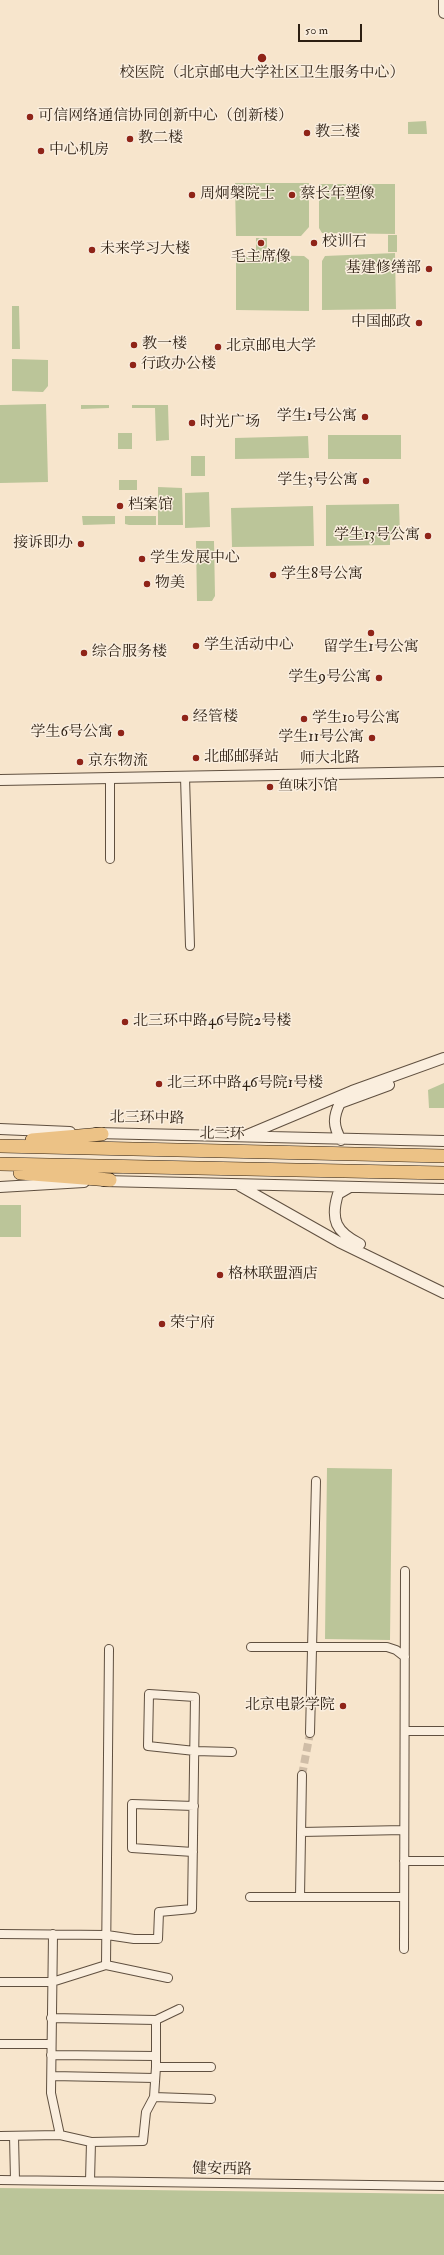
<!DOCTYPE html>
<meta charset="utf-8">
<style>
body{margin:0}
#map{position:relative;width:444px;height:2255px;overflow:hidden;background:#f7e5cc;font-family:"IM FELL Double Pica",serif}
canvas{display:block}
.scale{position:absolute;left:298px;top:24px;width:64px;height:18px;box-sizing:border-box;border:2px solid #2d1f12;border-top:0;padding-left:5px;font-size:12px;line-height:14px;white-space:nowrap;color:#2d1f12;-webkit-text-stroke:3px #faeede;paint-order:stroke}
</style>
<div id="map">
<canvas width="444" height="2255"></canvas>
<div class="scale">50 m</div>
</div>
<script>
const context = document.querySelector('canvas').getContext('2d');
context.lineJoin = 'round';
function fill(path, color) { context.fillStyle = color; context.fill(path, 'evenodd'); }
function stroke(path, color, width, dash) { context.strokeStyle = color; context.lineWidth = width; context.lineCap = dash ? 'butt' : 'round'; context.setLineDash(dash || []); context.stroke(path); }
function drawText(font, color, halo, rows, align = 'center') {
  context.font = font + ' "IM FELL Double Pica","Noto Serif SC",serif'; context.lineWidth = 3; context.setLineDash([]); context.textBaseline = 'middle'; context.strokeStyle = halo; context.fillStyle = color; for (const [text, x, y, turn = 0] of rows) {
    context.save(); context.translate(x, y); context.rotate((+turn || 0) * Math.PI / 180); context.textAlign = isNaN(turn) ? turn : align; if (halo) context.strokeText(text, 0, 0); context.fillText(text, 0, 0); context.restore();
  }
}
fill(new Path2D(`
 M426,121L427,134H408V122Z
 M235,183H309V227L301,236H236Z
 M319,184H395V234L322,233L319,228Z
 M388,235H397V252H388Z
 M256,238H267V252H256Z
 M395,253L396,309L322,310V261L325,256Z
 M236,255L304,256L309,260V311L236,310Z
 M12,306H19L20,349H12Z
 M12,359L48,360V386L43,392L12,391Z
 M46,404L48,482L0,483V405Z
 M81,405H109V408L81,409Z
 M132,405H168L169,440L156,441L155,408H132Z
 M118,433H132V449H118Z
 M328,435H401V459H328Z
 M308,436L309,458L235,459V438Z
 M191,456H205V476H191Z
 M119,480H137V490H119Z
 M158,487L182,488L183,525H158Z
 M209,492L210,527L185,528V493Z
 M399,504L400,535H390V545L326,546V505Z
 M313,506L314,546L232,547L231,508Z
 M82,516H115V524L83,525Z
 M125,516H156V525H129L125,524Z
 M196,541H214L215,596L212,601H197Z
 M444,1083V1108H429L428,1090Z
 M0,1205H21V1237H0Z
 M327,1468L392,1469L390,1640L325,1639Z
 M0,2188L444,2194V2255H0Z`), '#bbc599');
stroke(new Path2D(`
 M302,1775L310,1733`), '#cfbda7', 8, [8, 4]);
const minor = new Path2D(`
 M185,777L190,946
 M110,859V778
 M251,1647H387L396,1650L405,1657
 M405,1731H444
 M310,1733L316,1481
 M301,1832L404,1830
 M193,1852L132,1848V1804L194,1806
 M404,1861H444
 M250,1897H404
 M300,1897L302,1775
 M0,1934L107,1935L134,1939H158L159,1912L192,1909L195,1697L149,1694L148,1746L195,1751L232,1752
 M53,1934L51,2093L60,2135L91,2142L143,2141L146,2112L154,2097
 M404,1949L405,1571
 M106,1965L168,1978
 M0,1982H52L106,1965L109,1649
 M51,2018L156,2020V2067H211
 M156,2020L179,2009
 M0,2044H51
 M51,2055L156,2056
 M156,2067L154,2097L211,2099
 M52,2076L155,2078
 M0,2136L60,2135
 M14,2136L15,2180
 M0,2180L444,2186
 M90,2181L91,2142`);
const tertiary = new Path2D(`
 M444,0V13
 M0,780L444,772
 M0,1129L70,1132
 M96,1133L444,1141
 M247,1135L352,1091L444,1058
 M341,1140C333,1126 333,1117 340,1103L389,1085
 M104,1181L444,1189
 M240,1186L339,1242L444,1293
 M0,1187L84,1182
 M350,1187L338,1194C330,1220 336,1232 360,1244`);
const trunk = new Path2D(`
 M32,1140L102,1134
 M0,1146L444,1156
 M0,1164L444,1173
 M20,1173L110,1180`);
stroke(minor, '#605040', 10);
stroke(tertiary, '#605040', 12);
stroke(trunk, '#2d1f12', 14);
stroke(minor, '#faeede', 8);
stroke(tertiary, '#faeede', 10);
stroke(trunk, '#ecc286', 13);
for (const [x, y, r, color] of [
 [262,58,5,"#8f2418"],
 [30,117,4,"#8f2418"],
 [307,133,4,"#8f2418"],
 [130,139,4,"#8f2418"],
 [41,151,4,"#8f2418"],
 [192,195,4,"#8f2418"],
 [292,195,4,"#8f2418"],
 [261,243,4,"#8f2418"],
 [314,243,4,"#8f2418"],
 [92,250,4,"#8f2418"],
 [429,269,4,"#8f2418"],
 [419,323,4,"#8f2418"],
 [134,345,4,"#8f2418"],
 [218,347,4,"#8f2418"],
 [133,365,4,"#8f2418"],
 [365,417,4,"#8f2418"],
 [192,423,4,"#8f2418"],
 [366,481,4,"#8f2418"],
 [120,506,4,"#8f2418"],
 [428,536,4,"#8f2418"],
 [81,544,4,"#8f2418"],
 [142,559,4,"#8f2418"],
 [273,575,4,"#8f2418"],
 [147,584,4,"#8f2418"],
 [371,633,4,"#8f2418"],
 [196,646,4,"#8f2418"],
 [84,653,4,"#8f2418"],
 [379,678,4,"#8f2418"],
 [185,718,4,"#8f2418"],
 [304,719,4,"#8f2418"],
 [121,733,4,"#8f2418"],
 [372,738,4,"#8f2418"],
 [196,758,4,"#8f2418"],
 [80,762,4,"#8f2418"],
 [270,787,4,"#8f2418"],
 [125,1022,4,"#8f2418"],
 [159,1084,4,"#8f2418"],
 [220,1275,4,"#8f2418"],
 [162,1324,4,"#8f2418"],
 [343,1706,4,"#8f2418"]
]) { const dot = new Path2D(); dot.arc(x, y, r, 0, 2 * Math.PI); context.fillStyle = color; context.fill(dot); stroke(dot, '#faeede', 1.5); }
drawText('15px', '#2d1f12', '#faeede', [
 ["校医院（北京邮电大学社区卫生服务中心）",262,74,"center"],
 ["可信网络通信协同创新中心（创新楼）",38,117],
 ["教三楼",315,133],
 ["教二楼",138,139],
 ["中心机房",49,151],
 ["周炯槃院士",200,195],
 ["蔡长年塑像",300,195],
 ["校训石",322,243],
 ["未来学习大楼",100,250],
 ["毛主席像",261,258,"center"],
 ["基建修缮部",421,269,"right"],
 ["中国邮政",411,323,"right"],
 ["教一楼",142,345],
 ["北京邮电大学",226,347],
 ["行政办公楼",141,365],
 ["学生1号公寓",357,417,"right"],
 ["时光广场",200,423],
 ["学生3号公寓",358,481,"right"],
 ["档案馆",128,506],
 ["学生13号公寓",420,536,"right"],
 ["接诉即办",73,544,"right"],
 ["学生发展中心",150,559],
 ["学生8号公寓",281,575],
 ["物美",155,584],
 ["学生活动中心",204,646],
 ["留学生1号公寓",371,648,"center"],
 ["综合服务楼",92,653],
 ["学生9号公寓",371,678,"right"],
 ["经管楼",193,718],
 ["学生10号公寓",312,719],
 ["学生6号公寓",113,733,"right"],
 ["学生11号公寓",364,738,"right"],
 ["北邮邮驿站",204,758],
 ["京东物流",88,762],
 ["鱼味小馆",278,787],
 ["北三环中路46号院2号楼",133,1022],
 ["北三环中路46号院1号楼",167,1084],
 ["格林联盟酒店",228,1275],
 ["荣宁府",170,1324],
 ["北京电影学院",335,1706,"right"]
], 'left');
drawText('15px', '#2d1f12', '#faeede', [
 ["师大北路",330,759,-1],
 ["北三环中路",147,1119,1],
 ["北三环",222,1135,1],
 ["健安西路",222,2170,1]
]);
</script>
